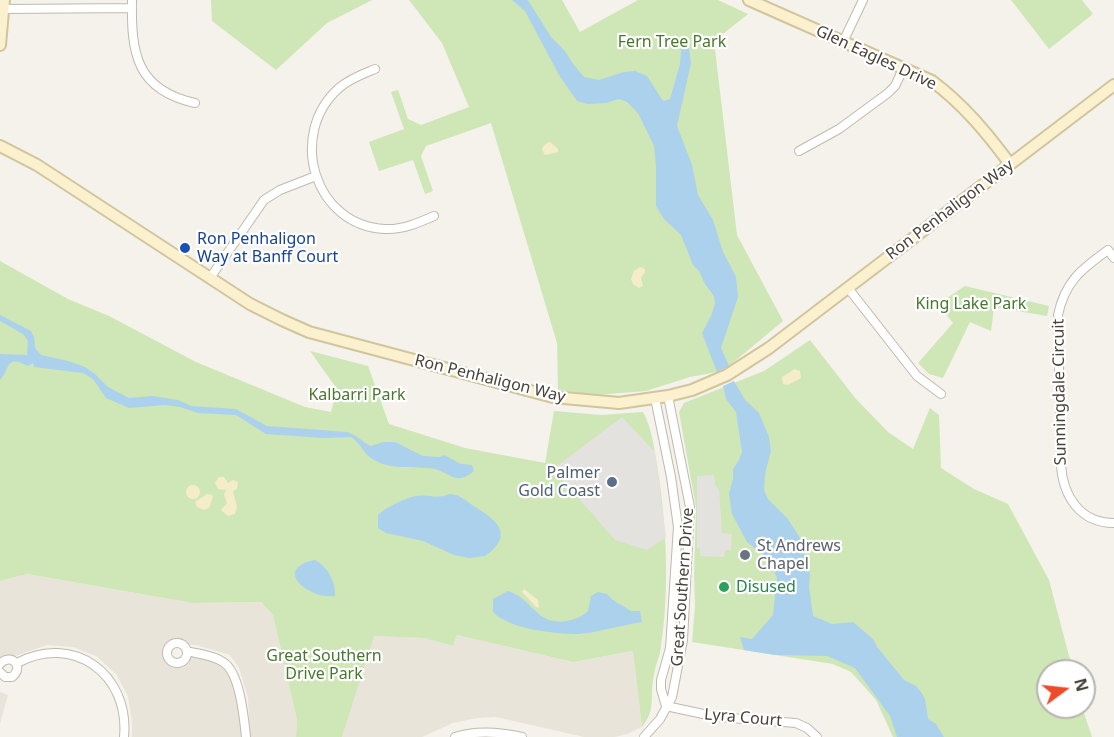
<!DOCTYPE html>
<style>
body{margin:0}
#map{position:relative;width:1114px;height:737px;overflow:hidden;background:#f4f2eb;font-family:"Noto Sans",sans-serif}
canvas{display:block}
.north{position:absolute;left:1036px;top:659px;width:60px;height:60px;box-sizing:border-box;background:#fff;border:2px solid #b6b4b0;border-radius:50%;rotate:75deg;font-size:16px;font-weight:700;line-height:24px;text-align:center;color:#484339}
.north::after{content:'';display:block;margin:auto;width:21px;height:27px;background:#ed4a29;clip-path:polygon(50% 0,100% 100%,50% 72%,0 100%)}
</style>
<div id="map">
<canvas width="1114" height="737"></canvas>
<div class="north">N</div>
</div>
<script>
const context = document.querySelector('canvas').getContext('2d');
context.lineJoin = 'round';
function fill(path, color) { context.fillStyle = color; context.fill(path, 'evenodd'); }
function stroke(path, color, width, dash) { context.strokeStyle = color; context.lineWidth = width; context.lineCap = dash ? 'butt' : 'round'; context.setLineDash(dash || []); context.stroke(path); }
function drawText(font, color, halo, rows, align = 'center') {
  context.font = font + ' "Noto Sans",sans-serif'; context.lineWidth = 4.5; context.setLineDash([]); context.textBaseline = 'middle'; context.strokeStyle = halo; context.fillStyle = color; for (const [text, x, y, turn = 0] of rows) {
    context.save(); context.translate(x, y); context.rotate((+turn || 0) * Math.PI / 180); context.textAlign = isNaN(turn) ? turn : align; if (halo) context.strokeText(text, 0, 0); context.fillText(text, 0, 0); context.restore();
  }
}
fill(new Path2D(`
 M27,574L193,603L261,602L273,615L297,720L296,737H250L248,698L239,668L230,655L196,645L173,644L168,648L167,654L171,660L177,662L183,660L187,651L214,658L234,676L246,737H132V722L128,696L116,674L96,656L73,647L47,645L4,660L0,664V581Z
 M457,635L573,662L633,651L642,727L627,734L615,737H584L496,717L477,718L453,723L422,737H342L373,636L424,638L453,646Z
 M0,692L8,695L0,724Z`), '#e8e4d9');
fill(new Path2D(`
 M211,0H372L327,23L276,70L212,21Z
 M409,0H562L580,32L638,0H718L748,14L714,41L737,235L783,321L729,366L717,372L690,377L646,391L596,395L558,390L557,343L491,123L426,146L421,156L433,191L425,194L413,160L379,171L369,142L404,129L391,92L398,90L408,119L421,125L469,107L442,43Z
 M1011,0H1082L1093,14L1049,49Z
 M0,261L68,299L109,316L196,362L305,407L331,412L337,389L310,351L368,366L389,424L465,448L545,463L554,411L601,415L643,412C652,428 654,448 657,465C667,527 670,591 660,653C658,660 655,667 654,675C649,697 657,708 642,727L633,651L573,662L457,635L453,646L424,638L374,636L342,737H296L297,720L273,615L261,602L193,603L27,574L0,581Z
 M965,286L1049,306L1047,316L994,307L991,331L970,322L943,378L929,374L918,363L953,323L938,304Z
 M810,340L856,399L888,432L913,449L930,408L939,415L941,468L974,489L1008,504L1049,580L1073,671H1048V707H1082L1092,737H893L876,700L851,672L833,664L692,642L695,606L694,574L696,507L679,412L684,403L764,371Z`), '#cfe6b6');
fill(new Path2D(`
 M550,142L558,149V152L545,155L542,150C543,146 545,143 550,142Z
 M640,267L645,269V272L641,278L643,286L639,288L633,284L631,279L634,271Z
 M795,369L800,371L801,378L788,385L783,384L782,377Z
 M219,477H224L228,483L233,480L238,482L237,489L233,491L237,507L235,514L228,516L221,510L227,503L224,495L226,490L218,489L215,483Z
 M186 492a7 7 0 1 1 14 0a7 7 0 1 1-14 0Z
 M207,494L212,495L213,497L209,508L204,510L197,507L195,502Z
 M524,589L538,600L539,608L536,607L522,592Z`), '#f5edca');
fill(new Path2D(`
 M622,417L655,452L666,537L647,550L615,540L553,469Z
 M714,475L715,484L719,490L722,533L732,534L731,550H725L724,557L700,556V549L697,548V476Z`), '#e3e2df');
fill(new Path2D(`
 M512,0H528L551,37L565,51L573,64L584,77L599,80L624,72L635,71L647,76L663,101L670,99L680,64L682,41L689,48L691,63L677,126L692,165L698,195L713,220L723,252L736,277L738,297L721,348L729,366L717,372L702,333L711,316L715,304L714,296L705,284L699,271L693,265L681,235L664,219L656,206V166L654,146L638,113L627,102L619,99L606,103L587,104L577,101L559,75L525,11Z
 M0,315L31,331L34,337L35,348L41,355L68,361L85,367L95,374L108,387L129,398L152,396L178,400L191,406L236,409L267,426L347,432L354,435L370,446L384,442H395L423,456L440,457L444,455L461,464L472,465L474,471C470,474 466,477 461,478C452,479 444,471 435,469C413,465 394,471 374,460C363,454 361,443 351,437L323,438L266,434L236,415L198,413L180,407L165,405L129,408L106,398L93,379L83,373L34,367L33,363L28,366C5,354 11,368 0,380V354L27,355L28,341L23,334L0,321Z
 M734,381L745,400L759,413L769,437L771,451L765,474L764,490L768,499L788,519L800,538L810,575L809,587L813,616L832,624L853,622L873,639L878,648L904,680L916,686L921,692L925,699L928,719L936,724L944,737H897L890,716L855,668L827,656L775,655L744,650L740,637L752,639L773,615L777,578L770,560L747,542L732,514L729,494L733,479V469L739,460L742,452L736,412L726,399L723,386Z
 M450,494C461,495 466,501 475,507C497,520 515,535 485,556L469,558L454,555L423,541L386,533L378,528V515C385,508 407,497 417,496C431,494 433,500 450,494Z
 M315,560C327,566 336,582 335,596C310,600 271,569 315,560Z
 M508,591C534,599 535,626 567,621C575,619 582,617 588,611L591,596L598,592L607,594C613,602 623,605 631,611H640L642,622C623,625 595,633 578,634C556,634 508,629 493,612V599Z`), '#abd1ed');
const street = new Path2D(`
 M132,0C131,53 136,90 195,103
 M5,9L132,8
 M843,42L863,0
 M375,69C363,74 349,79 339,88C287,134 314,226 385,229C402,230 418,223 434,216
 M799,151L839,129L888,93L895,86L903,69
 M1114,258L1108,250C1082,269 1065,281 1058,315L1061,465C1063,496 1080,523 1114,523
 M210,278L264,200L280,190L316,176
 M848,288L917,376L941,394
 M655,398L671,477L678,527L670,648L661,680V689L666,706
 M167 653a10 10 0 1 1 20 0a10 10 0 1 1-20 0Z
 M187,651C198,654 213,655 223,662C240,672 244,718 246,737
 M17,663C73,633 130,674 124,737
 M0,664C11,652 25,667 12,677H5L0,672
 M666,706L717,717L796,723L807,728L817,737
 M455,737C476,730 500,732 522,737
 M644,737L660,719L672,697L683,640L690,507L668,396`);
const secondary = new Path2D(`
 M749,0L932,81C964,105 987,133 1010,164
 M0,45L4,0
 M0,146L37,165L250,304L282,320L309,332L553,397L619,403L668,396L692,390L727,375L769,348L1114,85`);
stroke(street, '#c0baae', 10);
stroke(secondary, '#d1c59d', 14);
stroke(street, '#fff', 8);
stroke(secondary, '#fcf1ce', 10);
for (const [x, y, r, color] of [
 [185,248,6,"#1a4fb4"],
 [612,482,6,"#5c6f8a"],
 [745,555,6,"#6b7280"],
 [724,587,6,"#2e9e5b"]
]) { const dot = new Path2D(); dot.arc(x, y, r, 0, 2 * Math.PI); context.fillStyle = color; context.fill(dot); stroke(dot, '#fff', 2); }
drawText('16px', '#49772f', '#fff', [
 ["Fern Tree Park",672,42],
 ["King Lake Park",971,304],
 ["Kalbarri Park",357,395],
 ["Great Southern",324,656],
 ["Drive Park",324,674]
]);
drawText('16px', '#484339', '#fff', [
 ["Glen Eagles Drive",876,58,25],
 ["Ron Penhaligon Way",950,210,-37],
 ["Ron Penhaligon Way",490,379,14],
 ["Sunningdale Circuit",1060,392,-91],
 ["Great Southern Drive",683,587,-86],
 ["Lyra Court",743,718,5]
]);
drawText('16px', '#164399', '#fff', [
 ["Ron Penhaligon",197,239],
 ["Way at Banff Court",197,257]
], 'left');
drawText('16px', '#4e5e75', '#fff', [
 ["Palmer",600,473],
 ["Gold Coast",600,491]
], 'right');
drawText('16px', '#5b616d', '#fff', [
 ["St Andrews",757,546],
 ["Chapel",757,564]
], 'left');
drawText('16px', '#27864d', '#fff', [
 ["Disused",736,587]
], 'left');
</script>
